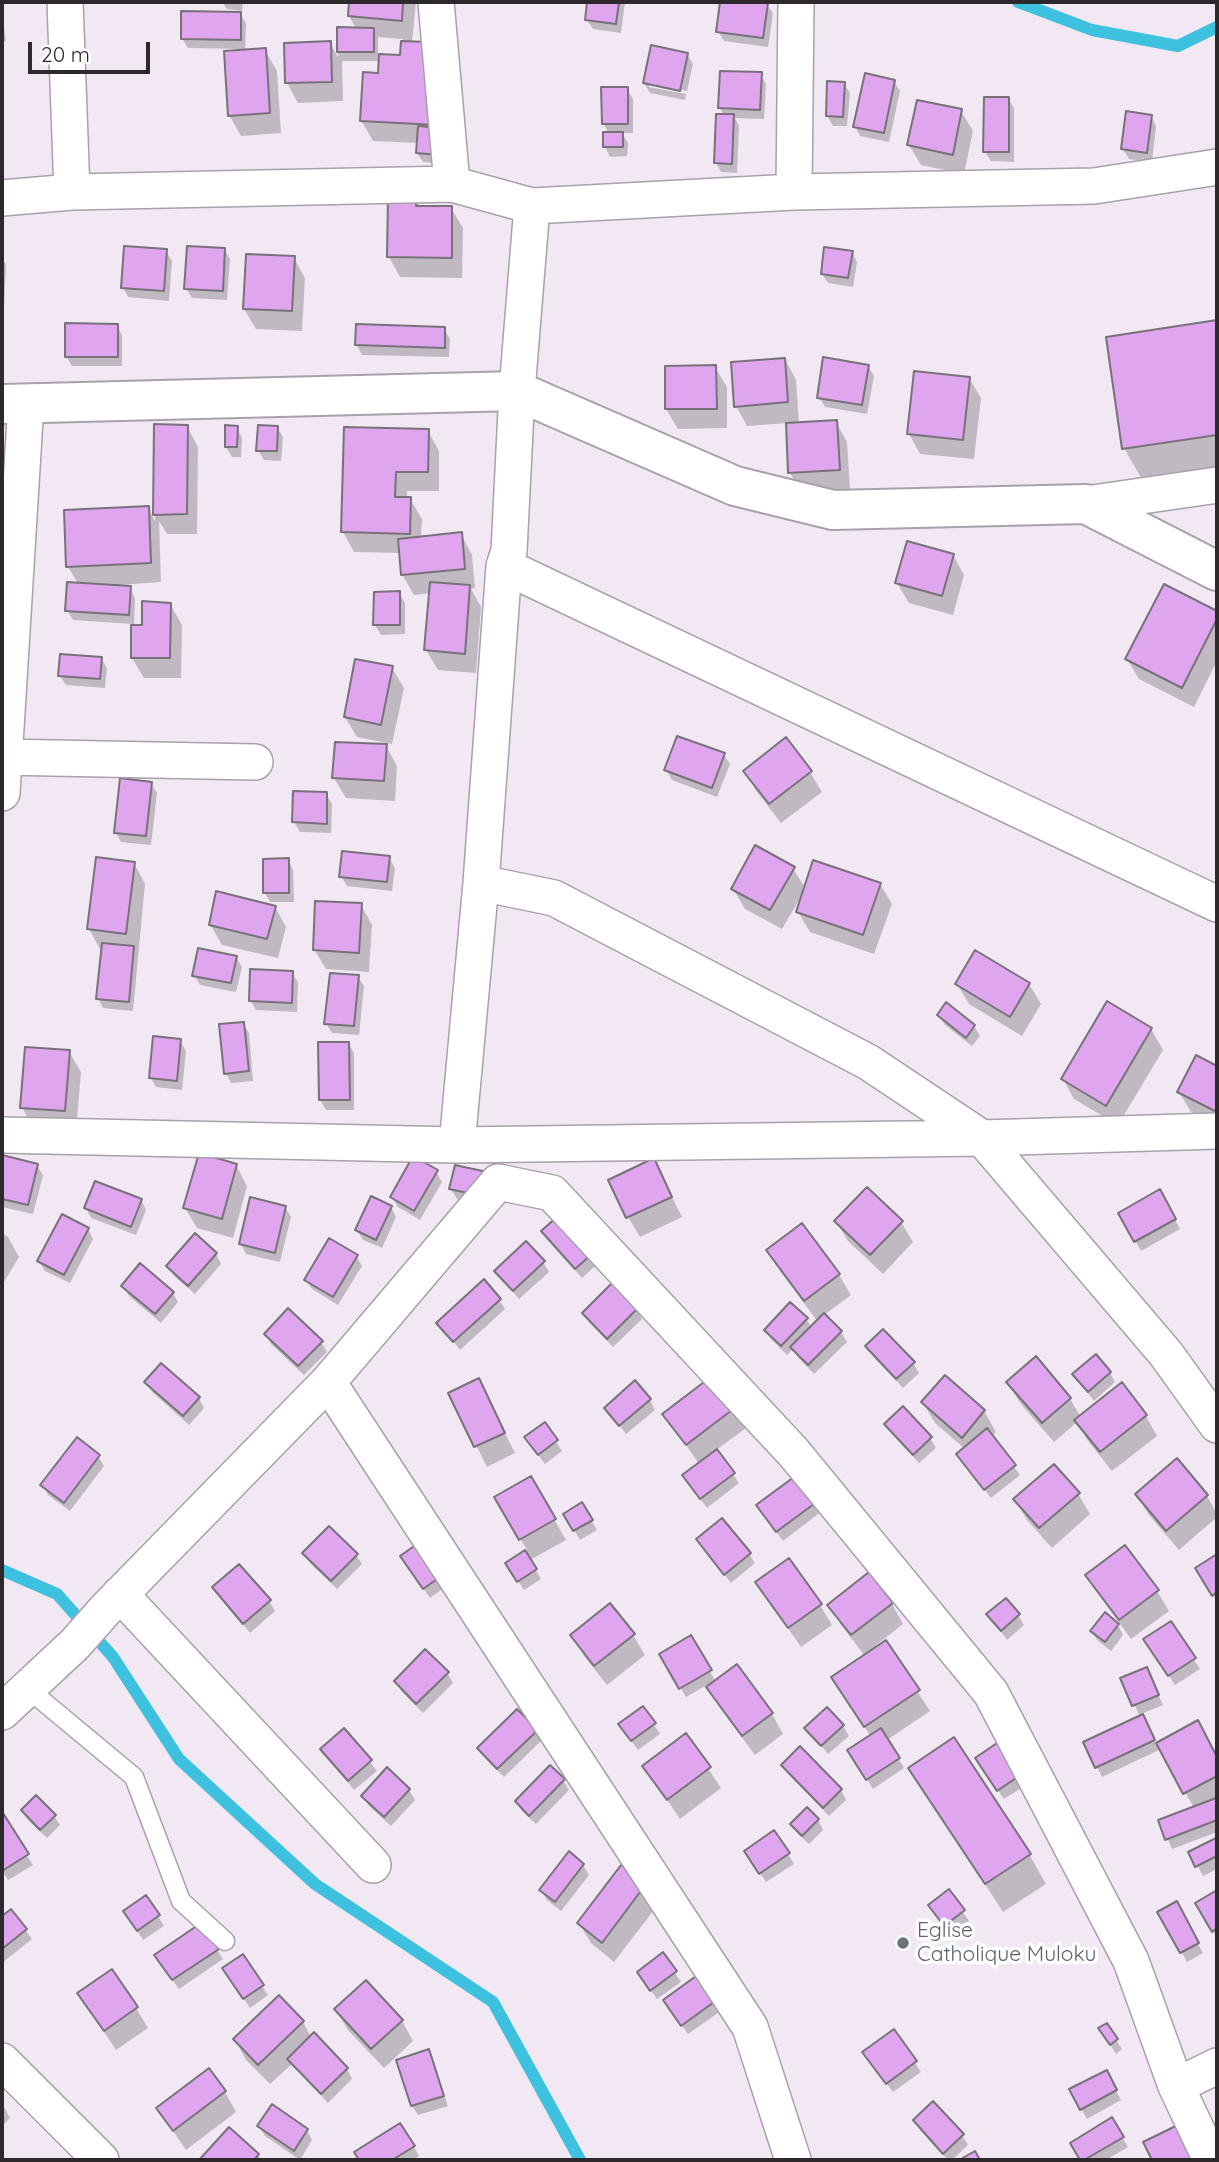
<!DOCTYPE html>
<style>
body{margin:0}
#map{position:relative;width:1219px;height:2162px;overflow:hidden;background:#f1e8f3;font-family:Quicksand,sans-serif}
canvas{display:block}
.frame{position:absolute;inset:0;border:4px solid #2c282c;pointer-events:none}
.scale{position:absolute;left:28px;top:42px;width:122px;height:32px;box-sizing:border-box;border:4px solid #2c282c;border-top:0;padding-left:9px;font-size:21px;line-height:24px;white-space:nowrap;color:#2c282c;-webkit-text-stroke:5px #fff;paint-order:stroke}
</style>
<div id="map">
<canvas width="1219" height="2162"></canvas>
<div class="frame"></div>
<div class="scale">20 m</div>
</div>
<script>
const context = document.querySelector('canvas').getContext('2d');
context.lineJoin = 'round';
function fill(path, color) { context.fillStyle = color; context.fill(path, 'evenodd'); }
function stroke(path, color, width, dash) { context.strokeStyle = color; context.lineWidth = width; context.lineCap = dash ? 'butt' : 'round'; context.setLineDash(dash || []); context.stroke(path); }
function drawText(font, color, halo, rows, align = 'center') {
  context.font = font + ' Quicksand,sans-serif'; context.lineWidth = 7; context.setLineDash([]); context.textBaseline = 'middle'; context.strokeStyle = halo; context.fillStyle = color; for (const [text, x, y, turn = 0] of rows) {
    context.save(); context.translate(x, y); context.rotate((+turn || 0) * Math.PI / 180); context.textAlign = isNaN(turn) ? turn : align; if (halo) context.strokeText(text, 0, 0); context.fillText(text, 0, 0); context.restore();
  }
}
fill(new Path2D(`
 M222,2H243L242,11L227,9Z
 M350,2H416L412,43L443,164L423,162L417,153L418,143L373,141L361,120L379,75L380,61H342L343,101L298,103L287,83L330,43L338,57L339,29L357,30L349,16ZM378,37L403,39L402,56L378,55Z
 M589,2H625L621,33L593,29L587,20Z
 M722,2L767,4L773,14L768,47L724,41L718,31Z
 M2,14L6,41L2,42Z
 M240,14L246,23L245,52L265,50L277,71L281,133L241,136L229,115L243,49L188,48L182,38Z
 M687,54L693,64L687,91L649,83V87L686,94L685,100L650,93L644,83Z
 M760,74L766,84L764,119L735,118L739,126L737,173L721,172L716,163L724,116L720,108Z
 M894,82L900,91L889,142L860,136L855,126Z
 M844,84L850,93L847,126H833L827,116Z
 M627,89L633,99V133H622L628,143L627,156L610,157L605,147L609,134L603,123Z
 M1008,98L1014,108V162L991,161L985,152Z
 M961,111L973,131L964,174L921,165L909,145Z
 M1151,116L1156,126L1152,162L1129,159L1123,149Z
 M415,198L421,208H451L463,228L462,278L400,277L389,257Z
 M224,249L230,259L227,300L192,298L186,288Z
 M166,251L172,261L169,301L128,297L123,287Z
 M852,252L857,262L853,287L828,283L822,274Z
 M2,258L6,265L4,307H2Z
 M294,258L305,278L302,331L256,329L244,309Z
 M1217,322V467L1141,478L1124,448L1108,339Z
 M117,325L122,335V366H72L66,356Z
 M444,329L450,339L449,357L362,355L357,345Z
 M785,359L796,380L799,424L836,422L847,442L850,490L802,493L790,473L788,423L747,426L736,406Z
 M868,366L874,376L867,414L825,407L819,397Z
 M715,367L727,387V428L678,429L666,409Z
 M969,378L981,398L974,459L920,454L909,434Z
 M156,426H187L198,447L197,534H167L159,521L161,582L119,585V587L130,588L135,598L134,627H144L170,604L182,625L181,678H144L132,658L133,624L73,620L67,610L79,585L68,567L148,508L155,521Z
 M277,427L283,437L281,461L264,460L258,450Z
 M237,428L242,438L241,457H232L226,447Z
 M428,431L439,451V491H407V499H410L422,519L421,538L461,534L472,555L475,588L471,589L481,607L476,673L438,670L426,650L431,593L414,595L402,574L401,553L354,552L343,532Z
 M953,555L964,575L953,615L909,603L897,583Z
 M1164,587L1217,613V661L1194,707L1139,679L1127,659Z
 M399,593L405,603V634L381,635L375,625Z
 M101,658L107,668L105,688L66,685L60,676Z
 M392,668L404,688L392,744L357,737L345,717Z
 M386,746L397,766L395,801L346,798L334,778Z
 M724,755L730,764L717,797L672,780L666,770Z
 M745,772H810L822,792L781,823L757,792Z
 M151,783L157,793L151,845L121,842L116,833Z
 M326,794L332,804L331,833L300,832L294,822Z
 M389,858L395,868L392,891L347,886L341,876Z
 M288,860L293,870L294,902H270L265,893Z
 M134,863L145,884L133,1011L103,1008L98,998L103,950L100,949L89,929Z
 M793,869L806,889L880,884L892,904L874,954L810,932L798,912L802,895L782,929L745,909L733,889Z
 M361,905L372,925L369,972L326,969L314,949Z
 M275,907L286,927L278,958L222,945L210,924Z
 M236,957L242,967L236,992L200,985L194,975Z
 M292,973L298,982L297,1012L256,1010L251,1001Z
 M358,977L364,986L359,1035L332,1033L326,1023Z
 M957,984H1029L1041,1004L1022,1036L969,1004Z
 M939,1015L974,1026L980,1036L972,1046L945,1025Z
 M243,1024L249,1033L253,1081L231,1083L226,1073Z
 M1151,1029L1163,1050L1118,1125L1074,1099L1063,1079Z
 M180,1041L186,1051L182,1090L156,1087L151,1078Z
 M348,1043L354,1053V1110H326L320,1100Z
 M69,1052L81,1072L76,1131L33,1128L22,1107Z
 M1197,1058L1217,1068V1126L1191,1112L1179,1092Z
 M2,1157L37,1166L43,1175L33,1214L2,1207Z
 M653,1160L682,1217L640,1237L628,1217Z
 M236,1165L247,1186L233,1238L197,1228L185,1208Z
 M436,1172L442,1182L420,1220L398,1207L392,1197Z
 M486,1174L487,1205L457,1199L451,1189Z
 M1160,1192L1180,1229L1141,1251L1120,1214Z
 M141,1200L146,1210L136,1235L91,1218L86,1208Z
 M285,1207L291,1217L280,1262L246,1254L241,1244Z
 M391,1207L396,1217L382,1248L363,1240L357,1230Z
 M558,1219L596,1265L582,1278L549,1241L543,1231Z
 M836,1221L901,1222L913,1242L883,1274L848,1241Z
 M88,1229L93,1239L70,1283L45,1271L39,1261Z
 M2,1233L8,1237L19,1257L2,1285Z
 M768,1251L839,1275L851,1295L824,1315L841,1332L847,1342L814,1374L798,1357L793,1349L787,1355L772,1340L766,1331L806,1319L812,1328L818,1322L780,1271Z
 M216,1254L221,1264L195,1294L174,1276L169,1266Z
 M356,1256L362,1266L338,1305L312,1289L306,1280Z
 M543,1262L549,1272L519,1299L496,1271Z
 M123,1286L173,1293L178,1302L161,1323L129,1296Z
 M499,1300L505,1309L460,1350L439,1323Z
 M636,1309L642,1319L613,1347L590,1323L584,1313Z
 M266,1334L321,1342L327,1352L304,1375L271,1344Z
 M867,1347L913,1363L919,1373L903,1388L873,1356Z
 M161,1365L199,1398L204,1408L189,1425L152,1392L146,1382Z
 M1110,1373L1115,1382L1094,1401L1074,1375Z
 M945,1377L984,1411L996,1432L992,1437L1020,1475L991,1498L958,1454L965,1449L935,1423L923,1403Z
 M478,1380L515,1453L487,1467L450,1393Z
 M1008,1383L1070,1399L1081,1417L1146,1416L1157,1436L1112,1471L1088,1441L1077,1422L1054,1442L1020,1403Z
 M650,1400L655,1410L626,1434L606,1408Z
 M734,1408L746,1428L716,1450L739,1483L707,1508L690,1485L699,1464L665,1414Z
 M544,1424L562,1451L545,1464L532,1447Z
 M886,1424L930,1438L936,1448L919,1463L892,1434Z
 M98,1456L104,1466L70,1511L48,1495L43,1485Z
 M1177,1460L1207,1496L1217,1514V1517L1179,1550L1149,1515L1137,1495Z
 M530,1478L566,1540L530,1560L541,1579L524,1590L507,1564L527,1550L496,1498Z
 M1078,1494L1090,1514L1052,1548L1027,1520L1015,1500Z
 M817,1501L822,1511L783,1541L764,1515Z
 M582,1505L597,1530L580,1540L565,1515Z
 M698,1540L749,1554L755,1563L731,1583Z
 M305,1554L356,1555L362,1564L337,1589L310,1563Z
 M1217,1556V1602L1197,1568Z
 M408,1566L454,1581L430,1598Z
 M1088,1575L1157,1591L1169,1611L1131,1639L1099,1595Z
 M757,1583L820,1605L832,1625L801,1647Z
 M214,1588L269,1601L275,1611L250,1633Z
 M892,1604L903,1624L875,1646L876,1648L885,1642L930,1711L887,1740L904,1768L873,1789L855,1760L871,1737L833,1678L865,1656L841,1625L829,1605Z
 M989,1615H1018L1024,1625L1007,1640Z
 M1170,1623L1200,1669L1175,1685L1151,1649Z
 M1118,1625L1123,1635L1111,1651L1097,1640L1092,1631Z
 M573,1635H633L645,1655L607,1685L584,1656Z
 M690,1637L716,1682L772,1714L783,1734L755,1755L720,1708L707,1685L686,1697L661,1654Z
 M1147,1670L1163,1705L1141,1714L1156,1745L1197,1722L1217,1759V1832L1172,1849L1160,1821L1194,1808L1161,1749L1102,1777L1086,1743L1140,1717L1123,1679Z
 M447,1673L453,1683L423,1713L401,1691L396,1681Z
 M643,1708L660,1734L638,1750L626,1734Z
 M843,1726L849,1736L828,1754L807,1728Z
 M344,1730L377,1771L354,1790L322,1749Z
 M536,1731L542,1740L504,1777L485,1758L480,1748Z
 M686,1735L721,1788L680,1819L645,1767Z
 M783,1765L841,1790L846,1800L829,1816L789,1775Z
 M910,1768L1029,1854L1046,1884L1003,1912Z
 M983,1768L1024,1773L1029,1783L1004,1799Z
 M563,1780L569,1790L536,1824L522,1811L517,1801Z
 M409,1790L415,1800L391,1826L369,1806L364,1796Z
 M23,1811L54,1816L60,1825L47,1838L28,1820Z
 M2,1816L33,1865L8,1880L2,1870Z
 M818,1820L823,1830L809,1844L798,1834L792,1824Z
 M1215,1841L1217,1869L1203,1876L1191,1853Z
 M788,1854L794,1864L766,1882L752,1861Z
 M583,1865L589,1875L561,1911L547,1900L541,1890Z
 M622,1867L657,1906L614,1962L591,1943L579,1923Z
 M949,1892L969,1921L951,1935L936,1915Z
 M1217,1892V1938L1198,1904Z
 M146,1897L164,1926L143,1940L131,1921Z
 M1176,1904L1203,1953L1187,1962L1160,1913Z
 M11,1911L32,1939L2,1963V1918Z
 M217,1950L223,1959L179,1989L162,1965Z
 M663,1955L681,1982L657,1999L645,1982Z
 M703,1974L725,2008L688,2034L671,2010Z
 M230,1978L262,1986L268,1995L250,2008Z
 M79,1994L136,2008L148,2028L116,2050Z
 M336,2009L402,2021L413,2041L384,2068L347,2029Z
 M303,2022L311,2037L347,2069L352,2079L328,2103L292,2064L270,2084L246,2060L235,2039Z
 M894,2032L921,2072L893,2092L870,2062Z
 M1106,2038L1116,2040L1122,2049L1116,2054Z
 M428,2051L433,2061L448,2106L418,2115L412,2106L398,2062Z
 M1106,2072L1121,2100L1087,2119L1071,2090Z
 M225,2092L236,2112L186,2150L158,2109Z
 M2,2103L10,2118L2,2126Z
 M915,2120L962,2135L968,2145L952,2160H948L920,2130Z
 M1112,2120L1128,2147L1106,2160H1082L1072,2143Z
 M259,2126L307,2130L312,2140L300,2160L265,2136Z
 M229,2130L258,2155L261,2160H202Z
 M414,2147L419,2156L413,2160H361L356,2153Z`), '#0003');
stroke(new Path2D(`
 M1018,2L1092,30L1178,46L1217,27
 M2,1570L57,1594L113,1657L179,1759L315,1884L493,2002L580,2160`), '#3dc1de', 12);
const building = new Path2D(`
 M349,2H403L402,21L348,16Z
 M587,2H619L616,24L585,20Z
 M720,2L768,3L763,38L716,32Z
 M181,11L241,12V40L181,39Z
 M337,27L374,28V52H337Z
 M331,41L332,82L285,83L284,43Z
 M401,41L428,42L436,125L360,121L363,72L378,73L379,54L400,55Z
 M651,45L688,53L680,91L643,83Z
 M266,48L270,113L228,116L224,51Z
 M720,71L762,72L760,110L718,108Z
 M865,73L895,80L884,133L853,127Z
 M827,81L845,82L843,117L826,116Z
 M601,87H628V124H602Z
 M984,97H1009V152H983Z
 M917,100L962,109L953,155L907,145Z
 M1126,111L1152,115L1147,153L1121,149Z
 M716,114H734L732,164L714,163Z
 M418,126L441,128L438,155L416,153Z
 M603,132H623V147H603Z
 M388,196H416V206H452V258L387,257Z
 M124,246L167,249L164,291L121,288Z
 M187,246L225,248L223,291L184,289Z
 M824,247L853,251L848,278L821,274Z
 M246,254L295,256L292,311L243,309Z
 M1217,320V435L1122,449L1106,337Z
 M65,323L118,324V357H65Z
 M356,324L445,327V348L355,345Z
 M823,357L869,365L862,405L817,398Z
 M785,358L788,402L734,407L731,362Z
 M716,365L717,409H665V366Z
 M914,371L970,377L963,440L907,434Z
 M837,420L840,470L788,473L786,423Z
 M154,424L188,425L187,514L153,515Z
 M225,425L238,426L237,447H225Z
 M258,425L278,426L277,451H256Z
 M344,427L429,429L428,472H396L395,497H411L410,534L341,532Z
 M149,506L151,563L66,567L64,510Z
 M462,532L465,569L401,575L398,539Z
 M907,541L954,554L942,596L895,583Z
 M67,582L131,586L129,615L65,611Z
 M430,582L470,585L465,654L424,650Z
 M1164,584L1217,611V619L1182,688L1125,659Z
 M400,591V625H373L374,592Z
 M142,601L171,603L170,658H131V625H142Z
 M60,654L102,657L100,679L58,676Z
 M355,659L393,666L381,725L344,717Z
 M677,736L725,753L712,788L664,770Z
 M786,737L812,771L769,804L743,771Z
 M335,742L387,744L384,781L332,778Z
 M120,778L152,782L146,836L114,833Z
 M293,791L327,792V824L292,822Z
 M755,845L795,867L770,910L731,889Z
 M342,851L390,856L387,882L339,877Z
 M96,857L135,862L126,934L87,929Z
 M289,858V893H263V859Z
 M813,860L881,883L863,935L796,912Z
 M216,891L276,906L267,939L209,925Z
 M315,901L362,903L359,953L313,950Z
 M102,943L134,946L129,1002L96,999Z
 M198,948L237,956L231,983L192,976Z
 M975,950L1030,983L1010,1017L955,984Z
 M250,969L293,971L292,1003L249,1001Z
 M330,973L359,975L354,1026L324,1024Z
 M1107,1001L1152,1028L1106,1106L1061,1079Z
 M946,1002L975,1025L966,1038L937,1015Z
 M244,1022L249,1071L224,1074L219,1024Z
 M153,1036L181,1039L177,1081L149,1078Z
 M318,1042H349L350,1100H319Z
 M25,1047L70,1050L65,1111L20,1108Z
 M1196,1055L1217,1066V1112L1177,1092Z
 M199,1153L237,1164L222,1219L183,1208Z
 M2,1155L38,1164L28,1205L2,1199Z
 M413,1156L438,1170L414,1211L390,1197Z
 M654,1158L672,1197L626,1218L608,1180Z
 M455,1165L487,1172L482,1196L449,1189Z
 M95,1181L142,1199L131,1227L84,1208Z
 M867,1187L903,1221L870,1255L834,1221Z
 M1160,1189L1176,1219L1134,1242L1118,1213Z
 M371,1196L392,1206L376,1240L355,1230Z
 M250,1197L286,1206L275,1253L239,1244Z
 M62,1214L89,1228L64,1275L37,1261Z
 M558,1216L591,1255L575,1269L541,1231Z
 M802,1223L840,1274L804,1301L766,1250Z
 M195,1233L217,1253L188,1286L166,1266Z
 M329,1238L358,1255L333,1297L304,1280Z
 M526,1241L545,1261L513,1291L494,1271Z
 M140,1263L174,1292L155,1314L121,1286Z
 M484,1279L501,1299L453,1342L436,1323Z
 M613,1282L638,1308L607,1339L582,1313Z
 M790,1302L808,1318L781,1346L764,1330Z
 M288,1308L323,1341L298,1366L264,1334Z
 M824,1313L842,1331L808,1365L790,1347Z
 M883,1329L915,1362L896,1379L865,1346Z
 M1096,1354L1111,1372L1088,1392L1072,1374Z
 M1036,1356L1071,1398L1042,1423L1006,1382Z
 M161,1363L200,1397L183,1416L144,1382Z
 M945,1375L985,1410L962,1438L921,1402Z
 M712,1376L736,1407L686,1445L662,1414Z
 M479,1378L505,1433L474,1447L448,1393Z
 M635,1380L651,1399L619,1426L604,1408Z
 M1122,1382L1147,1415L1100,1452L1074,1420Z
 M903,1406L932,1437L913,1455L884,1424Z
 M545,1422L558,1440L538,1455L524,1437Z
 M987,1428L1016,1465L984,1490L956,1454Z
 M77,1437L100,1455L64,1503L40,1485Z
 M717,1449L735,1473L700,1499L682,1475Z
 M1177,1458L1208,1495L1166,1531L1135,1494Z
 M1054,1464L1080,1493L1039,1528L1013,1499Z
 M798,1474L818,1501L776,1532L756,1505Z
 M531,1476L556,1519L519,1540L494,1497Z
 M582,1502L593,1520L573,1531L563,1514Z
 M722,1518L751,1553L724,1575L696,1539Z
 M329,1526L358,1554L331,1581L302,1553Z
 M427,1537L450,1570L423,1589L400,1556Z
 M1125,1545L1159,1590L1119,1620L1085,1575Z
 M525,1550L537,1569L517,1582L505,1563Z
 M1217,1554V1592L1212,1596L1195,1568Z
 M789,1558L822,1604L788,1628L755,1582Z
 M239,1564L271,1600L243,1624L212,1587Z
 M869,1572L893,1603L851,1635L827,1605Z
 M1006,1598L1020,1614L1001,1631L986,1614Z
 M610,1603L635,1634L594,1666L570,1635Z
 M1105,1612L1119,1624L1105,1642L1090,1631Z
 M1171,1621L1196,1658L1168,1676L1143,1639Z
 M691,1635L712,1670L679,1689L659,1654Z
 M886,1640L920,1690L864,1727L831,1677Z
 M425,1649L449,1672L416,1704L394,1681Z
 M737,1664L773,1713L742,1736L706,1687Z
 M1147,1667L1159,1695L1132,1706L1120,1678Z
 M643,1706L656,1723L631,1741L618,1724Z
 M827,1707L844,1725L821,1746L804,1728Z
 M517,1709L538,1730L497,1769L477,1748Z
 M1143,1714L1155,1740L1095,1768L1083,1742Z
 M1198,1720L1217,1757V1776L1183,1794L1156,1743Z
 M344,1728L372,1760L348,1781L320,1749Z
 M881,1728L900,1758L866,1780L847,1750Z
 M686,1733L711,1767L667,1800L642,1766Z
 M954,1737L1031,1854L985,1884L908,1768Z
 M1003,1739L1025,1772L997,1791L975,1758Z
 M800,1746L842,1789L823,1808L781,1765Z
 M550,1765L565,1779L529,1816L515,1801Z
 M387,1767L410,1789L384,1817L361,1796Z
 M36,1795L56,1815L40,1830L21,1810Z
 M1216,1798L1217,1820L1165,1840L1158,1820Z
 M807,1807L819,1819L802,1836L790,1824Z
 M3,1813L29,1854L2,1871V1814Z
 M774,1830L790,1853L759,1874L744,1851Z
 M1216,1838L1217,1856L1195,1867L1188,1852Z
 M569,1851L584,1864L555,1902L539,1890Z
 M621,1865L646,1884L602,1943L577,1923Z
 M949,1889L965,1910L944,1926L928,1905Z
 M1217,1890V1928L1212,1932L1195,1903Z
 M146,1895L160,1915L137,1931L123,1911Z
 M1177,1901L1199,1943L1180,1953L1157,1912Z
 M11,1909L27,1929L2,1949V1916Z
 M201,1923L219,1949L172,1980L154,1955Z
 M663,1952L677,1971L650,1991L637,1972Z
 M243,1954L264,1985L243,1999L222,1968Z
 M112,1969L138,2007L104,2031L77,1993Z
 M703,1971L721,1997L681,2026L663,2000Z
 M366,1980L403,2020L371,2049L334,2009Z
 M279,1995L304,2021L258,2065L233,2039Z
 M1107,2023L1118,2039L1110,2045L1098,2028Z
 M894,2029L917,2061L886,2084L862,2052Z
 M314,2032L348,2068L321,2094L287,2059Z
 M429,2049L444,2096L411,2106L396,2060Z
 M209,2068L226,2091L173,2131L156,2108Z
 M1107,2070L1117,2090L1080,2110L1069,2089Z
 M933,2101L964,2134L943,2154L913,2120Z
 M272,2104L308,2129L294,2151L257,2126Z
 M1112,2117L1124,2137L1084,2160H1080L1070,2143Z
 M1186,2121L1204,2160H1152L1143,2142Z
 M400,2123L415,2146L392,2160H359L354,2152Z
 M229,2127L259,2154L254,2160H199Z
 M975,2151L980,2160H959Z`);
fill(building, '#dfa6ef');
stroke(building, '#78717a', 2);
const service = new Path2D(`
 M27,1688L134,1777L181,1901L225,1941`);
const minor = new Path2D(`
 M65,2L72,192
 M436,2L452,184L532,206L517,391L509,551L504,566L481,883L457,1145
 M794,192L796,2
 M2,198L72,192L452,184
 M532,206L794,192L1094,186L1217,167
 M1086,504L1217,485
 M504,566L1217,904
 M2,757L255,762
 M2,793L26,403
 M481,883L554,898L868,1062L982,1138L1166,1354L1217,1425
 M2,1135L457,1145L982,1138L1217,1131
 M498,1182L552,1193L794,1453L991,1693L1131,1961L1176,2086L1211,2160
 M328,1382L750,2027L793,2160
 M120,1594L373,1865
 M2,1712L75,1644L105,1610L328,1382L498,1182
 M2,2061L101,2160
 M1176,2086L1217,2066`);
const tertiary = new Path2D(`
 M2,404L517,391L735,486L833,510L1086,504L1217,571`);
stroke(service, '#a8a0aa', 21);
stroke(minor, '#a8a0aa', 38);
stroke(tertiary, '#a8a0aa', 42);
stroke(service, '#fff', 18);
stroke(minor, '#fff', 35);
stroke(tertiary, '#fff', 38);
for (const [x, y, r, color] of [
 [903,1943,7,"#6b7280"]
]) { const dot = new Path2D(); dot.arc(x, y, r, 0, 2 * Math.PI); context.fillStyle = color; context.fill(dot); stroke(dot, '#fff', 2.5); }
drawText('21px', '#5b616d', '#fff', [
 ["Eglise",917,1931],
 ["Catholique Muloku",917,1955]
], 'left');
</script>
